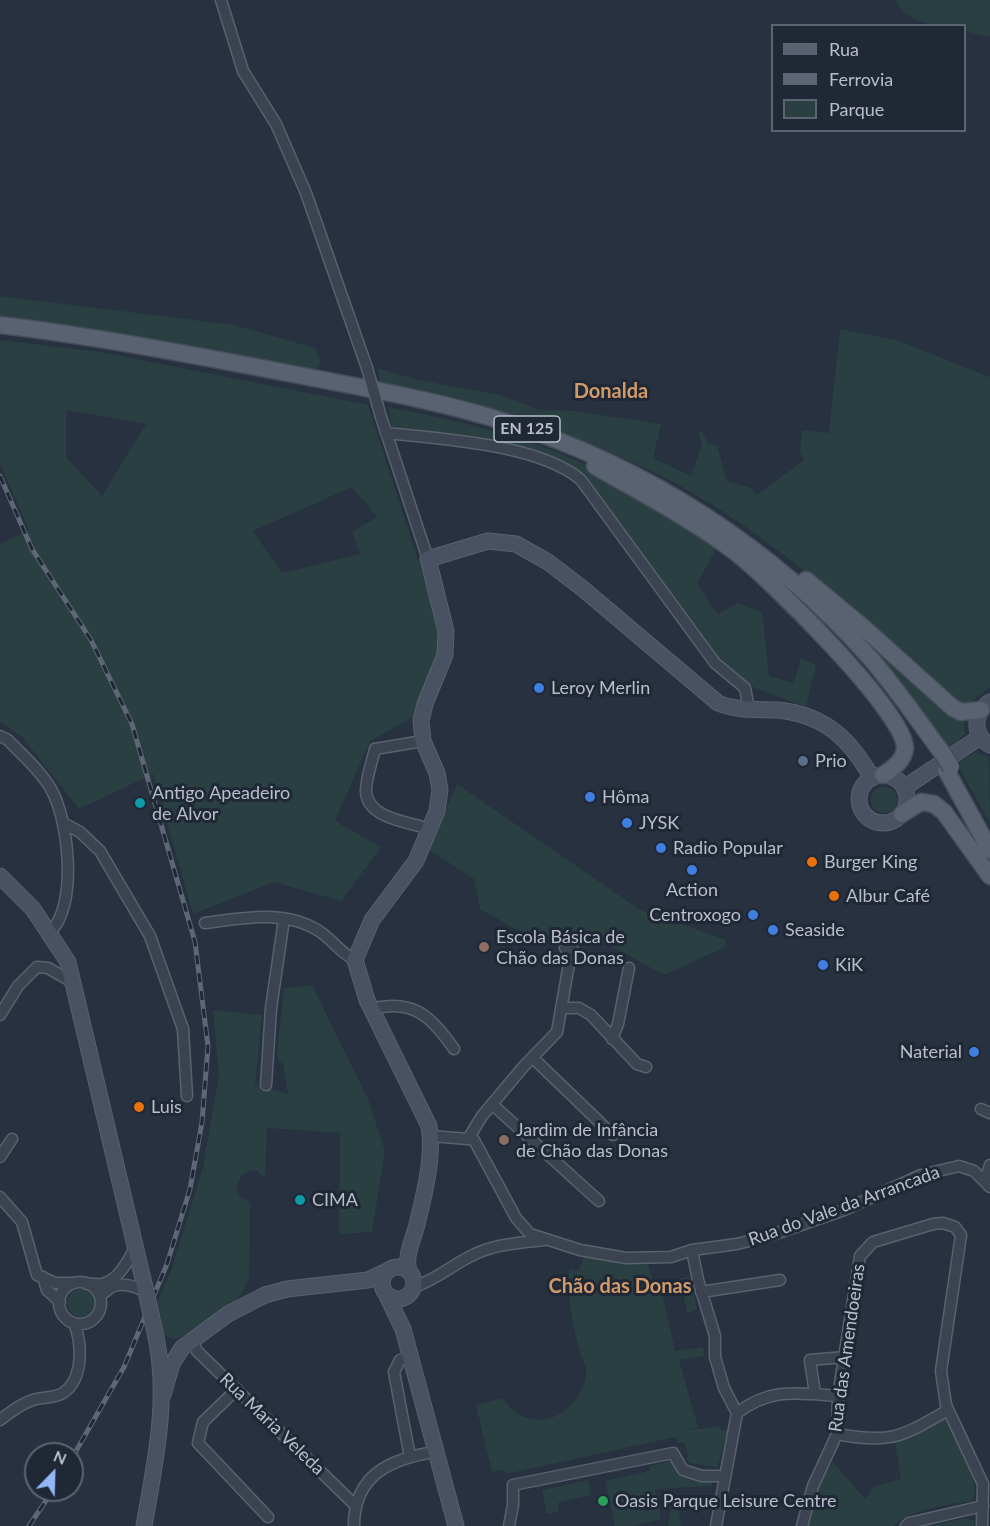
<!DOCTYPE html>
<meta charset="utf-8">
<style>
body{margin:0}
#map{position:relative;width:990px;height:1526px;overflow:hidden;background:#273140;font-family:Lato,sans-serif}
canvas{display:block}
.legend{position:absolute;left:771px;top:24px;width:195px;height:108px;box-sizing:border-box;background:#202835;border:2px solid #5d6471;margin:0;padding:8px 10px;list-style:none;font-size:18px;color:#b8beca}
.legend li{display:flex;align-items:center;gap:12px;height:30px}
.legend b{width:30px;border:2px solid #5d6471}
.north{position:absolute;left:24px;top:1442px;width:60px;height:60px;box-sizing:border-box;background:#202835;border:2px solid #5d6471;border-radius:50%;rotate:23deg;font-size:16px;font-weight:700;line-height:24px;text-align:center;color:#b8beca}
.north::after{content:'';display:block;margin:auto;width:21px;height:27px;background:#93b6f4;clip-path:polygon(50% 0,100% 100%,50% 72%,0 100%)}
</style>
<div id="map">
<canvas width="990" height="1526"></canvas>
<ul class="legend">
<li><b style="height:8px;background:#596270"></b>Rua</li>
<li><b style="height:8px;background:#5d6776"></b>Ferrovia</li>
<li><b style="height:16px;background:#2a3f42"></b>Parque</li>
</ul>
<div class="north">N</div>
</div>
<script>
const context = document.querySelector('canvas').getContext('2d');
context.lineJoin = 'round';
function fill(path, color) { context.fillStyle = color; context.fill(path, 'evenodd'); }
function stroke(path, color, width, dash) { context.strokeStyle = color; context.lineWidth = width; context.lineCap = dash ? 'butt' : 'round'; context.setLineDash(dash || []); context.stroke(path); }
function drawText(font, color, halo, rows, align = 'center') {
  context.font = font + ' Lato,sans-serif'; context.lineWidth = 6; context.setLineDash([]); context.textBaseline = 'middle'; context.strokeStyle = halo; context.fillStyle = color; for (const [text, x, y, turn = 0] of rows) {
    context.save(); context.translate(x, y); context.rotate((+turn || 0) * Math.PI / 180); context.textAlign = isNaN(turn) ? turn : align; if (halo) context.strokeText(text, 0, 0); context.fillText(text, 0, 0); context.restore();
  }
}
fill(new Path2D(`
 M895,0H990V37L965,31L964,26C939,26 908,26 895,0Z
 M0,296L234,325L315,348L321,363L315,369L151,338L0,316Z
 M840,329L896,340L990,377V687L970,703H958C886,640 816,575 737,521C635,450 501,408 380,383L377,368L418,380L500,395L540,410L574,411L661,424L653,458L691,476L702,444L699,434L701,429L708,444L717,445L727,481L751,488L757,495L804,460L800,452L802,430L829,433Z
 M0,340L101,352L368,405L432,603L439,640L438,659L414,717L370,741L335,821L381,847L341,901L274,882L193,914L153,774L79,809L22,737L0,721V544L29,530L0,464ZM66,410L146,424L102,496L66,457ZM352,487L377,517L352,532L360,554L282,573L253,531Z
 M388,407C451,419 518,434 577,461C627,484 672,515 718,545L697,584L718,614L738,603L762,612L769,676L794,683L801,658L816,665L806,707L755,688L730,674L587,481L573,467L550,458L461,438L392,428Z
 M838,614L964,719L965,734L948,751C915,702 879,656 838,614Z
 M976,752L989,757L990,823L956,763Z
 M457,784L639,909L726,940L725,947L664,975L607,944L525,934L480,909L474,879L429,850Z
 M871 800a13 13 0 1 1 26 0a13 13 0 1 1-26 0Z
 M312,985L368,1099L385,1151L372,1232L339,1234L340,1133L267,1128L265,1178L256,1170C244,1171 240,1176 236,1187L240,1196L250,1203L249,1277C246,1284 244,1292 238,1298C229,1307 190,1335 178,1338C172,1340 165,1336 161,1332L154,1309L171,1271L203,1167L219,1075L213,1010L262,1015L255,1084L288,1094L283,1064L278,1060L277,1051L284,988Z
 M584,1255L648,1264L654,1285L660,1284L675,1351L703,1347L704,1356L679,1360L698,1427L689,1430L721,1426L720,1430H728L717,1467L691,1463L685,1459L688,1456L685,1443H678L676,1437L506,1474L503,1470L492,1472L476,1405L503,1398C509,1409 519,1417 532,1419C560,1425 588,1395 586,1369C585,1362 581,1357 580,1351C572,1325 567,1295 569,1269L579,1271Z
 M690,1277L697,1309L687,1313L680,1278Z
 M67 1303a14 14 0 1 1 28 0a14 14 0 1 1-28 0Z
 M944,1419C956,1430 983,1487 972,1501C948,1505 912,1508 894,1526H806L822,1479L833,1462L865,1499L874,1487L901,1479L895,1442L915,1436Z
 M671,1461L679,1474L712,1481V1486L655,1489L661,1519L632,1526H615L605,1481L650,1471L649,1466Z
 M588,1480L591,1495L559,1502L558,1512L547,1514L542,1490Z
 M678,1507L681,1526H668L671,1510Z
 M965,1518L974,1521V1526H932Z`), '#2a3f42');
const street = new Path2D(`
 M221,0L243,71L276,124L306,193L367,368
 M381,417L428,559
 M386,433C440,439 539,444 581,480L715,663L745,688L749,709
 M0,736L8,740C22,755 41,771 51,789C69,820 78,907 50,932
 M423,741L375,749C372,762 366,778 366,791C367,819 409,822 430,829
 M63,823L80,832L100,851L150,936L183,1029L187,1096
 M205,923C242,918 285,909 319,931C332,939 340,953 355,960
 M563,1008H579L591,1015L637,1064L646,1067
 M372,1009C413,998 432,1017 454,1049
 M0,1015L18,986L37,967L48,968L74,983
 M612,1039L618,1024L629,968
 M533,1058L613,1135
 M266,1085L271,1008L284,919
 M493,1105L599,1201
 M981,1109L990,1113
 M431,1136L468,1139L482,1116L524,1066L557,1032L572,947L565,948
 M468,1139L474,1140L516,1218L530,1234L580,1250L626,1258L671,1257L692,1250L737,1244L772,1235L844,1210L921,1175L959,1166L974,1171L990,1187
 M0,1157L12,1139
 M985,1181L990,1165
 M0,1197L22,1222L37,1275L55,1283H72
 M692,1250L698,1280L715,1336V1357L724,1388L737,1413L716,1526
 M43,1277L47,1290L60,1302
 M59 1303a21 21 0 1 1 42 0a21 21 0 1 1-42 0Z
 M87,1284C92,1283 98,1285 102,1284C118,1281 128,1261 135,1248
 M414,1287C435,1280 451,1266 471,1256C494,1244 519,1243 544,1240
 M105,1292C116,1280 133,1285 146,1292
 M701,1292L780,1280
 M192,1339L197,1351L356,1506
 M237,1389L203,1422L198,1443L268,1517
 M815,1394L810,1360L845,1357
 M737,1413C771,1387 798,1393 838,1396
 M0,1420C11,1412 23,1402 36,1399C45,1397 55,1398 63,1393C84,1379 82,1343 74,1323
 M837,1434C892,1444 901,1437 948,1410
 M410,1457L394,1372L400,1360L410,1358
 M354,1526C354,1475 390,1459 434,1452
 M509,1526L513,1505V1485L673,1453L683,1470L702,1476H724
 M802,1526L813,1486L837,1434L838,1396L860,1256L873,1242L933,1224L943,1223L955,1227L961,1235L941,1371L946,1405L983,1484L982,1526
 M906,1526L909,1523L983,1506`);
const secondary = new Path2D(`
 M990,702C973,713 972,735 990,745
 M859 799a24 24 0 1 1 48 0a24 24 0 1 1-48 0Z
 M904,788L980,737
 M0,876L33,909L68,962L146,1292
 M382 1283a16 16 0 1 1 32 0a16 16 0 1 1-32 0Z
 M409,1271C404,1254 415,1237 418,1220C425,1192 434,1154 429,1126L367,1000L355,960L372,920L416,861L437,811L440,790L437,773L423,741L421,721L425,704L445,655L446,631L428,559L488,541L516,544L548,562L582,588L718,703C737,711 758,709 778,710C825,715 850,739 872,778
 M387,1296L403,1329L456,1526
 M163,1395L172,1364L182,1348L228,1314L265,1295L287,1289L368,1280L385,1272
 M144,1526C155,1462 169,1401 156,1337`);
const primary = new Path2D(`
 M0,325C100,337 199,356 298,375C369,389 441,401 509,423C649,468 774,549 871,659C897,689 919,722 943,754
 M595,466C643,494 692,519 735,552C767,576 906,713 905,748C904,761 893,768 883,775
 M806,580L864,628L953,708L961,712L981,710
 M946,770L990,850
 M902,814L921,802L934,804L944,812L990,876`);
stroke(street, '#59616d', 13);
stroke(secondary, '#59616d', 17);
stroke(primary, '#454c59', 19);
stroke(street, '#3b4350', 10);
stroke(secondary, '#495262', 15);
stroke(primary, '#596270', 16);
const rail = new Path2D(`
 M0,476L32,549L91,640L132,724L195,942L208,1046L202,1122L190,1189L167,1264L124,1367L72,1458
 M29,1526L53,1490`);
stroke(rail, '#5d6776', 5);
stroke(rail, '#202835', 3, [9]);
const streetBridge = new Path2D(`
 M367,368L381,417`);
const secondaryBridge = new Path2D(`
 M146,1292L156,1337`);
const primaryBridge = new Path2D(`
 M943,754L951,767`);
stroke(streetBridge, '#59616d', 13, []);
stroke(secondaryBridge, '#59616d', 17, []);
stroke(primaryBridge, '#454c59', 19, []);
stroke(streetBridge, '#3b4350', 10);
stroke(secondaryBridge, '#495262', 15);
stroke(primaryBridge, '#596270', 16);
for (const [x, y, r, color] of [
 [539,688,6,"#3f7fe0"],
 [803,761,6,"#5c6f8a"],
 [590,797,6,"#3f7fe0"],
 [140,803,6,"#0f9aa8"],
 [627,823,6,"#3f7fe0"],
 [661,848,6,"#3f7fe0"],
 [812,862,6,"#e8710a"],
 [692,870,6,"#3f7fe0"],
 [834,896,6,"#e8710a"],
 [753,915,6,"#3f7fe0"],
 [773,930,6,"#3f7fe0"],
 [484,947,6,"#8d6e63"],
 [823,965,6,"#3f7fe0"],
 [974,1052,6,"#3f7fe0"],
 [139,1107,6,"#e8710a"],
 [504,1140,6,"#8d6e63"],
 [300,1200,6,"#0f9aa8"],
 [603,1501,6,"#2e9e5b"]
]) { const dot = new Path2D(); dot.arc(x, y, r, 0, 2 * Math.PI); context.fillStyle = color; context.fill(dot); stroke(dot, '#202835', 2); }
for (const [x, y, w] of [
 [527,429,66]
]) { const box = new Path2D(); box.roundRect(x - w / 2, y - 13, w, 26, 4.5); context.fillStyle = '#202835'; context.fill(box); stroke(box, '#b8beca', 1.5); }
drawText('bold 16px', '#b8beca', null, [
 ["EN 125",527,429]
]);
drawText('18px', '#b8beca', '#202835', [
 ["Leroy Merlin",551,688],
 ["Prio",815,761],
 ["Antigo Apeadeiro",152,793],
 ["de Alvor",152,814],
 ["Hôma",602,797],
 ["JYSK",639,823],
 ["Radio Popular",673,848],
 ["Burger King",824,862],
 ["Action",692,890,"center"],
 ["Albur Café",846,896],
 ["Centroxogo",741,915,"right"],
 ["Seaside",785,930],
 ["Escola Básica de",496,937],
 ["Chão das Donas",496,958],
 ["KiK",835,965],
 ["Naterial",962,1052,"right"],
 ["Luis",151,1107],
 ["Jardim de Infância",516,1130],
 ["de Chão das Donas",516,1151],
 ["CIMA",312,1200],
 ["Oasis Parque Leisure Centre",615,1501]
], 'left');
drawText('18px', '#b8beca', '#202835', [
 ["Rua do Vale da Arrancada",844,1206,-20],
 ["Rua das Amendoeiras",847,1348,-82],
 ["Rua Maria Veleda",272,1424,44]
]);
drawText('bold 20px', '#d19a6b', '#202835', [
 ["Donalda",611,392],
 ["Chão das Donas",620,1287]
]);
</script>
